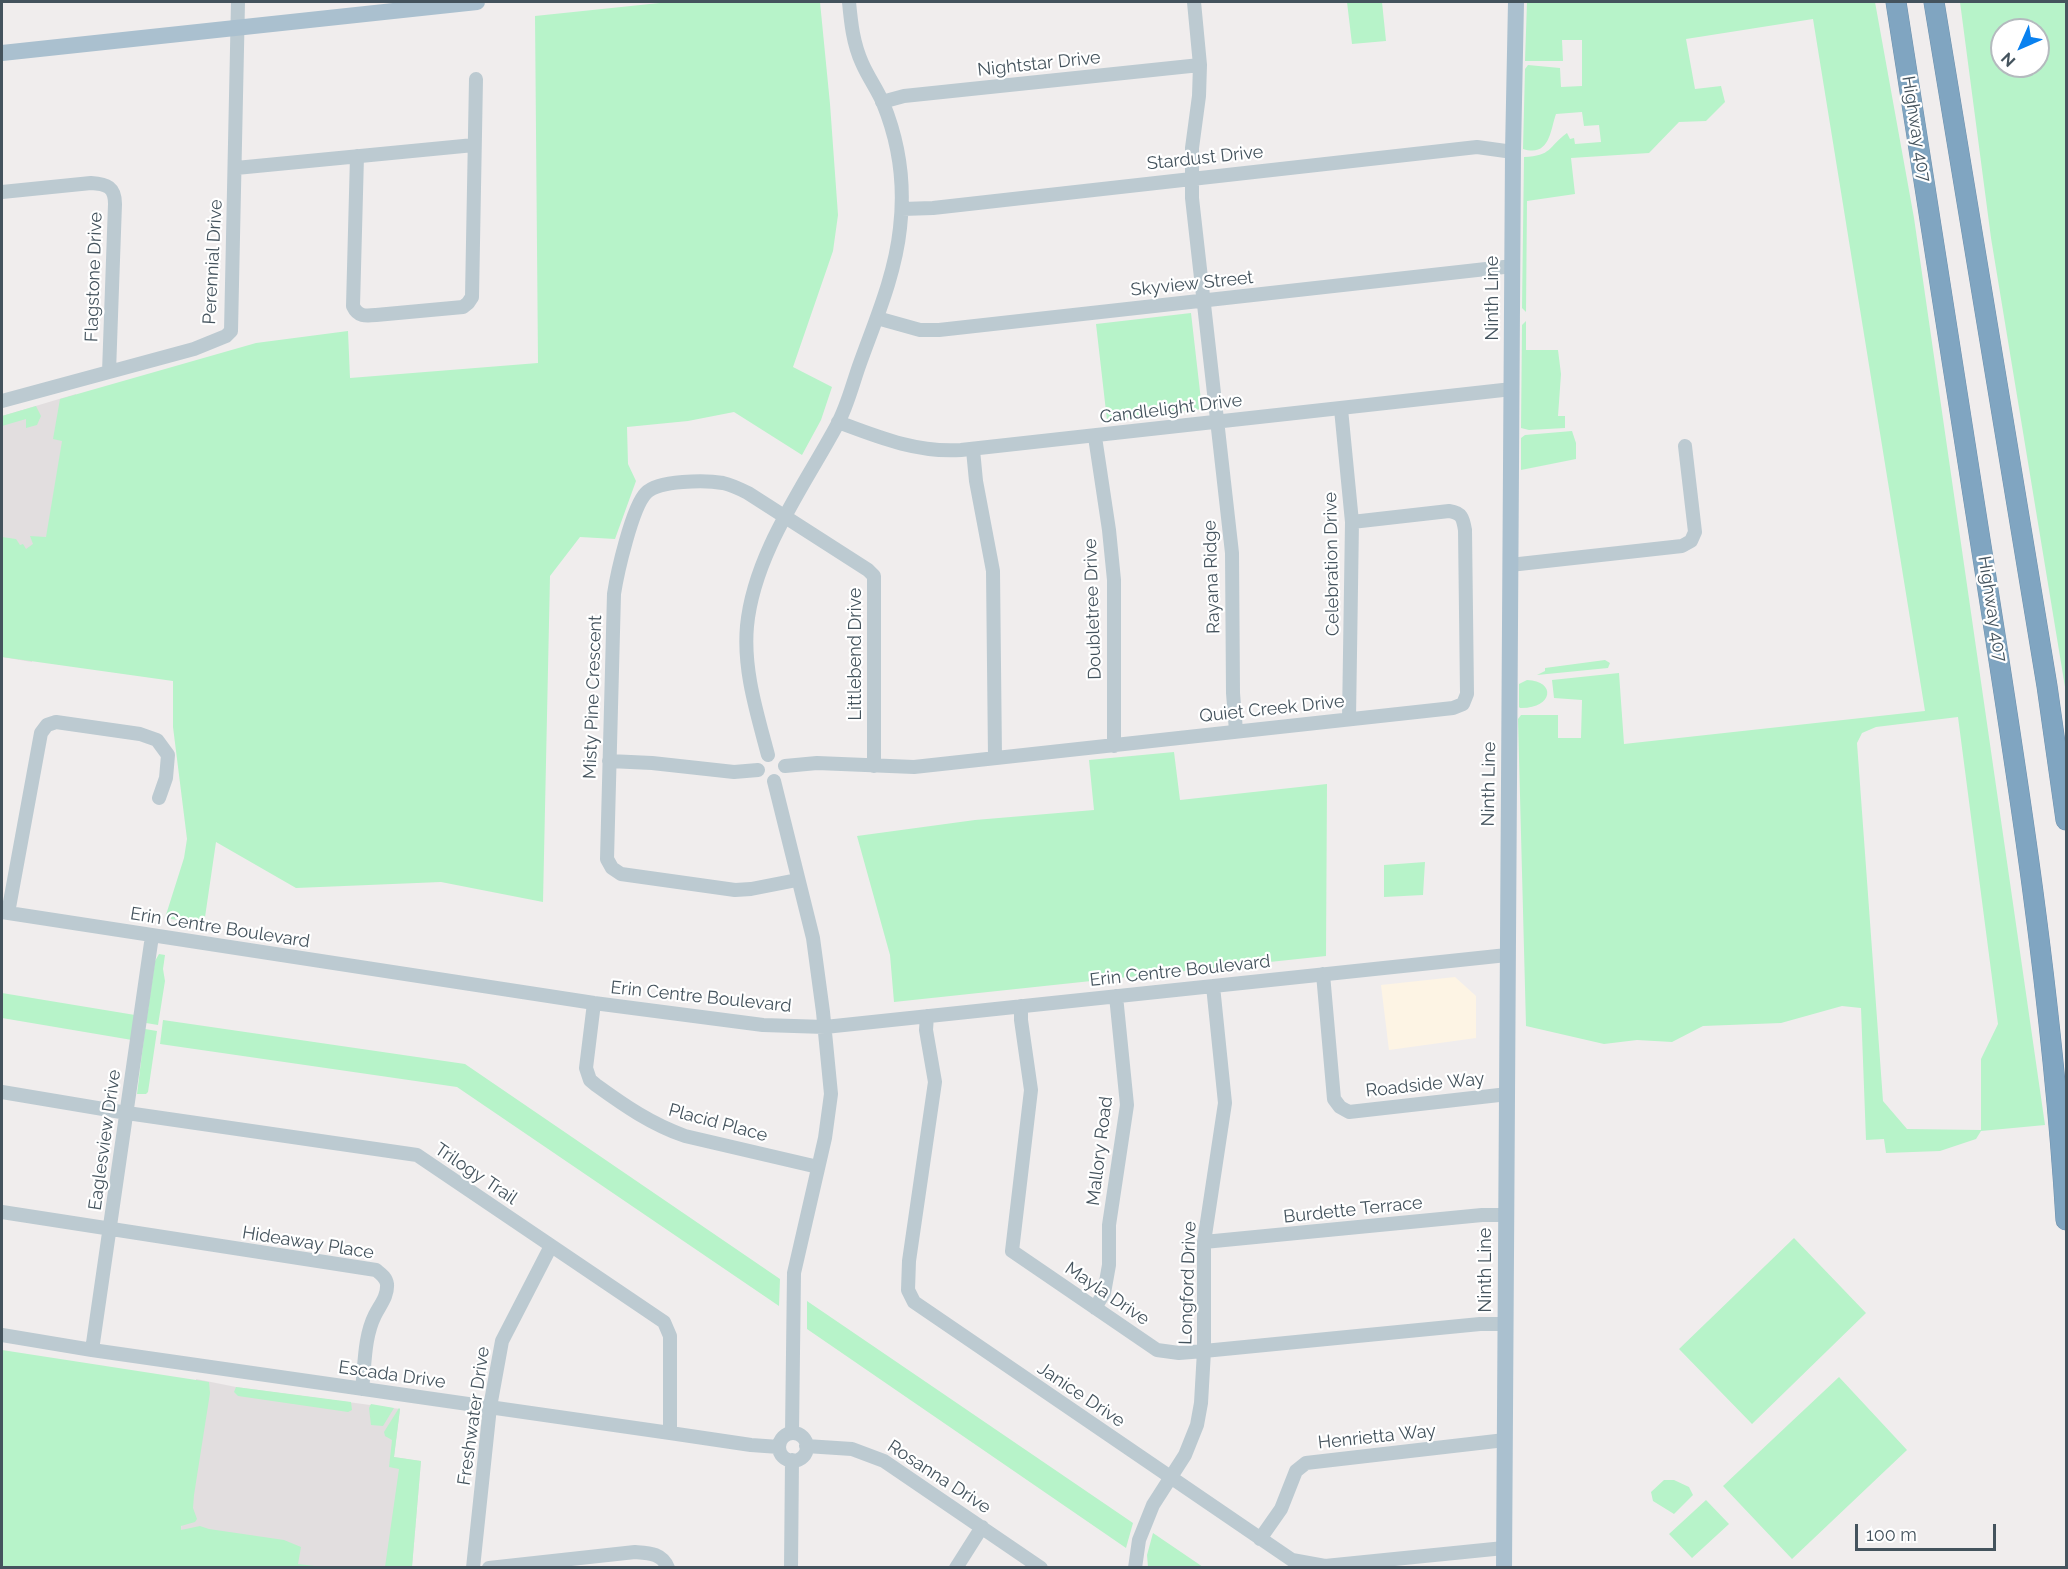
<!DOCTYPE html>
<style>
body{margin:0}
#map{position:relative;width:2068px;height:1569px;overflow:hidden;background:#f0eded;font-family:Raleway,sans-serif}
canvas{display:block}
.frame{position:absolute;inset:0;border:3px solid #44535d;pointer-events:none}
.north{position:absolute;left:1990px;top:18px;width:60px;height:60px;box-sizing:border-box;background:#fff;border:2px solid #b4babe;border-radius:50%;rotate:225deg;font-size:16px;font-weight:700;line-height:24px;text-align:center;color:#44535d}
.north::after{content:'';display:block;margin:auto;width:21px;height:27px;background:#0981ef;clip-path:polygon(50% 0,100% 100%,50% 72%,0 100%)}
.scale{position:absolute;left:1855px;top:1524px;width:141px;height:27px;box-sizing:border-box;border:3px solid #44535d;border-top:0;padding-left:8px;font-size:18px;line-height:21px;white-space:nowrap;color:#44535d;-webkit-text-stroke:4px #fff;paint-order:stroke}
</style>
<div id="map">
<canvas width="2068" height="1569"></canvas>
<div class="frame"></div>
<div class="north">N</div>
<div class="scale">100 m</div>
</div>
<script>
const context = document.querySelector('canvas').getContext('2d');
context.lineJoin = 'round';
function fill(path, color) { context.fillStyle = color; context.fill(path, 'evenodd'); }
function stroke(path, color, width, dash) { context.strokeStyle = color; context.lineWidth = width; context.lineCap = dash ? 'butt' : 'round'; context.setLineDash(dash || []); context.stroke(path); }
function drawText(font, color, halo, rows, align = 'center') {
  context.font = font + ' Raleway,sans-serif'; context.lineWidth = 4.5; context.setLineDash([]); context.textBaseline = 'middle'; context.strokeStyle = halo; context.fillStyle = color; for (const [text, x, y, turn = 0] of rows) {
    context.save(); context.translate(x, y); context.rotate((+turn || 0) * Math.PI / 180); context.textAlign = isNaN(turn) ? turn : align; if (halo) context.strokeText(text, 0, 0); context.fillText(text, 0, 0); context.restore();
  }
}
fill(new Path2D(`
 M1455,977L1476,996V1038L1389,1050L1381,985Z`), '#fdf4e4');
fill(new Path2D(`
 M76,394L32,662L2,657V416Z
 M196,1379L236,1387L400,1409L394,1457L421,1461L412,1567L177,1568Z`), '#e2dedf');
fill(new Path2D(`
 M669,2H820L830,104L838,215L833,251L793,367L832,387L821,420L802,455L734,412L688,421L627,427L628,464L636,481L615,539L580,537L550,576L543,902L441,882L296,888L216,842L204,924L165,918L184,858L187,839L173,727V681L2,657V537L16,539L20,545L23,544L26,549L33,544L30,536L46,537L62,441L53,439L60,399L256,343L348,331L350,378L538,363L535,16Z
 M1347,2H1382L1386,41L1352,44Z
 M1527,2H1875L1914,218L2045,1125L1981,1131L1976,1139L1940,1151L1886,1153L1884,1139L1866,1140L1861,1008L1842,1006L1781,1023L1703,1026L1672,1042L1637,1040L1604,1044L1526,1026L1518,719L1521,715H1558V738H1581L1582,700L1554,698L1552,680L1619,673L1624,744L1925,711L1813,19L1686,39L1695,89L1721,86L1725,102L1706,121L1679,122L1649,153L1571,158L1575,194L1527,201L1526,312L1522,308L1524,157C1552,156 1548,147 1567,133L1570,139L1574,138L1575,144L1601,142L1599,125L1584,126L1582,112L1556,114C1550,131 1550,157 1523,149L1525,69L1528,65L1560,68L1561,87L1582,86V40H1562L1563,61H1525ZM1958,717L1998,1024L1981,1059V1130L1907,1129L1883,1101L1857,743L1862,733L1876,727Z
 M1960,2H2066V693L1991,238ZM2002,30H2038V66H2002Z
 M1191,313L1202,409L1107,420L1096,324Z
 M1526,321V350H1558L1561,374L1558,416H1565V428L1529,430L1521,428L1522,325Z
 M36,406L41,416L37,425L26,428V419L2,426V416Z
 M1572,431L1576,443V459L1521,470V438L1525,435Z
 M1605,660L1610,663L1608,668L1537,675L1545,671V668Z
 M1527,680C1557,681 1553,709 1520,708L1519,707V684Z
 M1174,752L1180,800L1327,784L1326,956L894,1002L890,955L857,836L975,820L1094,810L1089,760Z
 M1425,862L1423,895L1384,897V865Z
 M159,954L165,955L163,969L165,981L158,1025L146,1023L155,961Z
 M2,993L135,1015L132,1040L2,1018Z
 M163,1020L465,1064L780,1279L779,1306L457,1087L160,1044Z
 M145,1029L157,1031L148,1092L146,1094H137Z
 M1794,1238L1866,1313L1752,1424L1679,1349Z
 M807,1301L1133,1523L1126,1548L807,1329Z
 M2,1350L209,1382L210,1393L194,1495L193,1508L197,1519L195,1522L181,1526V1530L200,1526L209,1529L284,1540L301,1547L298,1564L323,1567H2Z
 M1839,1377L1907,1450L1792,1559L1723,1486Z
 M236,1387L351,1402L352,1410L348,1412L238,1396L234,1392Z
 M371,1404L394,1408L383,1426L371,1425L369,1408Z
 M399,1408L400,1409L394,1457L421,1461L412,1567H385L399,1469L389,1467L392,1440L385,1436L384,1432Z
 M1664,1480H1674L1689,1487L1693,1495L1674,1514L1653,1501L1651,1492Z
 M1706,1500L1729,1524L1692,1558L1669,1534Z
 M1153,1533L1203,1567H1148L1147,1555Z`), '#b7f3c9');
const highway = new Path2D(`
 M1896,2C1923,179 1951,356 1979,533C2015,761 2052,989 2066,1220
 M1934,2L2047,686L2066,820`);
stroke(highway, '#6c90ad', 21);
stroke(new Path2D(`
 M1194,2L1200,65L1199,96L1192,148V198L1232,553L1233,693L1236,731
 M882,102L904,96L1200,65
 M357,156L353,306C358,317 366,316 376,315L463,307L468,303L472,297L476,79
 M236,168L474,145
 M2,192L91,183C107,184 115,187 115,204L109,372
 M902,209L933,208L1477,147L1513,152
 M877,318L920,330H939L1513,266
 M2,401L194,349L226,336L231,331L238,2
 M1341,409L1352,522L1349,719
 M838,422C878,437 917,453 961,450L1512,389
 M1095,437L1109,530L1114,580V746
 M973,450L976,481L993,571L995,758
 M1510,565L1682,546L1691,541L1695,532L1685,446
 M768,755C757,713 743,670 747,626C754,554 803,488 837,425C847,407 852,386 859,366C875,321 895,276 900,228C905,186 899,142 883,103C877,89 868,77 862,63C853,43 851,23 849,2
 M609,761L652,763L734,772L758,770
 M785,766L817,763L914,767L1453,708L1463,704L1467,694L1465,530C1463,518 1462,513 1449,511L1352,522
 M774,781L813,938L823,1012L831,1094L825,1138L794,1273L792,1433
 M797,880L751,889L735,890L621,874L612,868L607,859L614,594C617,574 632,507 646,493C658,480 706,480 723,483C732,485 740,489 748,493L868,570L874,576V766
 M2,912L594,1003L763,1025L825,1027L1507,955
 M8,913L41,733L47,725L56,722L140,734L157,740L168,755L166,778L159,798
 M1323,974L1334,1099L1340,1107L1349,1112L1508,1094
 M594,1003L586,1068L590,1080L596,1085C625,1106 651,1124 685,1136L818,1167
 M1021,1006V1020L1031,1090L1012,1251L1157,1350L1179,1353L1204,1351L1480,1324H1506
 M927,1016L926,1030L935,1082L909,1261L908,1290L914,1302L1292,1560L1325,1566L1504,1548
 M2,1092L127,1113L417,1155L664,1322L670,1336V1433
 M2,1212L376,1270C381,1274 386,1277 387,1284C388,1296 380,1305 375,1315C364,1337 365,1364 362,1389
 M1204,1242L1482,1215H1506
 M1095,1308L1104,1293L1109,1265V1225L1127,1105L1116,996
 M2,1335L92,1350L670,1433L751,1445L779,1447
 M92,1350L152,936
 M779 1447a14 14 0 1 1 28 0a14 14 0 1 1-28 0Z
 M806,1446L852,1449L884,1461L1041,1568
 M1260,1539L1281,1509L1296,1471L1306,1463L1505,1440
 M473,1568L490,1407L502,1341L551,1246
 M489,1568L635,1552C649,1553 662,1553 668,1568
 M791,1568L792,1460
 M956,1568L982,1527
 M1135,1568L1139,1540L1153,1505L1185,1455L1197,1425L1201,1403L1204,1351V1242L1225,1103L1213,986`), '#bccad1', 14);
stroke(new Path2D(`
 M2,53L477,2
 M1504,1568L1513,152L1516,2`), '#aac0cf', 16);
stroke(highway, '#80a5c1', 20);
drawText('18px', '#44535d', '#fff', [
 ["Nightstar Drive",1039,64,-6],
 ["Highway 407",1916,129,81],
 ["Stardust Drive",1205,158,-6],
 ["Perennial Drive",213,262,-87],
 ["Flagstone Drive",94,277,-88],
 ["Skyview Street",1192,284,-6],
 ["Ninth Line",1493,298,-90],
 ["Candlelight Drive",1171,409,-7],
 ["Celebration Drive",1332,564,-91],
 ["Rayana Ridge",1212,577,-92],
 ["Doubletree Drive",1093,609,-92],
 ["Highway 407",1992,609,81],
 ["Littlebend Drive",856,654,-90],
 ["Misty Pine Crescent",593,697,-88],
 ["Quiet Creek Drive",1272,709,-6],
 ["Ninth Line",1489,784,-89],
 ["Erin Centre Boulevard",220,928,9],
 ["Erin Centre Boulevard",1180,971,-6],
 ["Erin Centre Boulevard",701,997,6],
 ["Roadside Way",1425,1085,-6],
 ["Placid Place",718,1123,15],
 ["Eaglesview Drive",105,1140,-82],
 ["Mallory Road",1100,1151,-83],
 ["Trilogy Trail",476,1174,34],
 ["Burdette Terrace",1353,1210,-6],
 ["Hideaway Place",308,1243,9],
 ["Ninth Line",1486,1270,-90],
 ["Longford Drive",1188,1283,-88],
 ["Mayla Drive",1107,1294,34],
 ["Escada Drive",392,1375,8],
 ["Janice Drive",1081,1395,34],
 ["Freshwater Drive",474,1416,-82],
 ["Henrietta Way",1377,1437,-6],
 ["Rosanna Drive",939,1477,33]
]);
</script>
